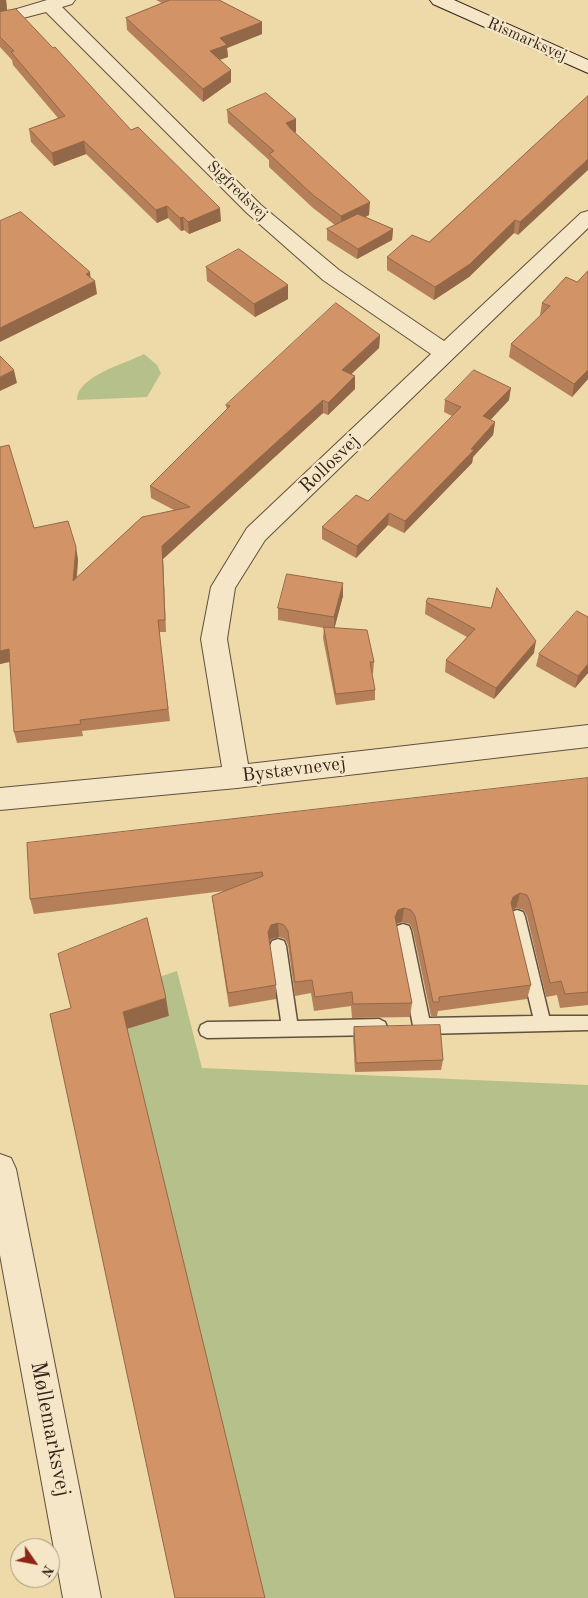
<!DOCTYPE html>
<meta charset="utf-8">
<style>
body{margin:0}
#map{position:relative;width:588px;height:1598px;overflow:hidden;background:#eed9a8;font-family:"Old Standard TT",serif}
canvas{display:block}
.north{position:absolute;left:10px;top:1538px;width:50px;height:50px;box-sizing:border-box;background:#f4e6c6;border:1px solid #a69881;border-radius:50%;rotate:123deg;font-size:14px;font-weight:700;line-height:20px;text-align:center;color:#322319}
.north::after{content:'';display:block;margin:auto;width:18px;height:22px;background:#8f2418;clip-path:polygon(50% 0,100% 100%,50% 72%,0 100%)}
</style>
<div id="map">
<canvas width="588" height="1598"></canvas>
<div class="north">N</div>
</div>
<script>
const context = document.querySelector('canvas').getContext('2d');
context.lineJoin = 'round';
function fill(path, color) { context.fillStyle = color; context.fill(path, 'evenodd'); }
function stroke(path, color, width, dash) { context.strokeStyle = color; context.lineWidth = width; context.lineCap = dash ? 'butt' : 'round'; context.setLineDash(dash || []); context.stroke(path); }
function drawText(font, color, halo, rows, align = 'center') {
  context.font = font + ' "Old Standard TT",serif'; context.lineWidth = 5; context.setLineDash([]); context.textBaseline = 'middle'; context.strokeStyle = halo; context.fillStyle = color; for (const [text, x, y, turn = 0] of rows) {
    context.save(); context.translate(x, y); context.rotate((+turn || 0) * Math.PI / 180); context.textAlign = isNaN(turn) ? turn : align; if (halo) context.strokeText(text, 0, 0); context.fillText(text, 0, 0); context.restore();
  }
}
fill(new Path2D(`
 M144,354L157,365L161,373L147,397L77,400C77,376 125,364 144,354Z
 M177,971L202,1068L588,1085V1598H264L127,1029L169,1016L159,977Z`), '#b5c08a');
const lane = new Path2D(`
 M517,910L523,912L525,917L549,1016H588V1030L422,1034L414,1031L395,931L397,926L403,924L409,926L411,931L429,1018L533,1016L509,917L511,912Z
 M278,939L284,941L286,946L297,1021L379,1019L385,1022L387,1027L385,1032L379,1035L207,1038L201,1035L199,1030L201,1025L207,1022L281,1021L270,946L272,941Z`);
const street = new Path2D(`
 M47,0H75L72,4L62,7L261,205L339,270L444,341L581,213L588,211V228L265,540L235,588L227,639L248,764L588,725V747L237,788L0,810V788L222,767L201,639L211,587L247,528L431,354L323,280L247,213L46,12L0,24V14Z
 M0,1154L11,1158L16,1169L101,1598H63L0,1255Z`);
const secondary = new Path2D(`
 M430,0H454L588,60V73L433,4Z`);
stroke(lane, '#61503d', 3);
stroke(street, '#61503d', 2);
stroke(secondary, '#322319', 2);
fill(lane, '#f4e6c6');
fill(street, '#f4e6c6');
fill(secondary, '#f4e6c6');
fill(new Path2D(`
 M0,0H6L7,10L2,12L131,130L221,221L189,234L184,230L181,231L168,218L157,223L86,154L54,166L31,142L29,129L58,118L13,65L12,60L0,47Z
 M156,0H219L262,22V34L227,48L228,57L219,60L231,82L203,102L127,30L126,18L162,3Z
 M588,96L518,235L514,233L469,277L434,300L387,270V257L429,242Z
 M227,110L296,119V132L295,133L369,215L365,217L393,229L392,240L357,259L327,240V229L335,225L313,208L269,167V160L228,123Z
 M206,267L288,299L255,317L207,281Z
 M566,277L588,379L572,397L509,357L511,344L541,315H540L542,303Z
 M380,335L379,348L351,374L355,376V389L328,415L323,413L163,559L166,632H159L170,721L82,731L83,736L17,743L14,732L10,662L0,664V447L34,528L78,559L77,578L174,510L151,498L150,486L227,410L226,405Z
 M445,400H509L490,420L495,422L493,435L473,457L472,463L404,533L388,525L356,558L322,539V527L368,501L452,416L444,412Z
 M343,596L334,628L374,662L373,673H372L375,690V700L336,705L323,638L324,628L278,620V608Z
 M426,602L534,653L494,699L445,672L446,660L467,637L425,614Z
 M588,617V673L575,688L536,666L539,654Z
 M588,778V1005L560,1008L557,995L546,997L527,916L524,910L516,908L512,910L531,985L527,999L438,1011L437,1016H431L413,931L410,924L402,922L396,924L412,1003L410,1017L352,1018L351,1006L314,1011L311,993L295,996L288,945L285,939L279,937L271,939L269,943L276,985V999L229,1007L214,911L212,896L224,891L34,914L30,899Z
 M354,1027L443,1060L441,1070L355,1072L353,1037Z`), '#b57f59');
fill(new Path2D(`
 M0,0H6L7,10L0,12Z
 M262,22V34L227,48L228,57L210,63V51L220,38Z
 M231,70V82L203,102V89Z
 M296,119V132L286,136V123Z
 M84,141L86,154L54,166L52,153Z
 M588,159V170L518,235L520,222Z
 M370,202L369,215L341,229V216Z
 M167,206L168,218L157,223L156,210Z
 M220,208L221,221L189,234L188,222Z
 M183,217L184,230L181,231L180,218Z
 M515,220L514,233L469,277L434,300L435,287Z
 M393,229L392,240L357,259L358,249Z
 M90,272L91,283L95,281L97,294L0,342V328Z
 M288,285V299L255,317L254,304Z
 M380,335L379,348L342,383V370Z
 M14,370L17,383L0,391V377Z
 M588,370V379L572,397L574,384Z
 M355,376V389L328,415V403Z
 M511,388L509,400L482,429L483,416Z
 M323,400V413L163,559L166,632L162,546Z
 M495,422L493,435L473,457L472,463L404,533L405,521Z
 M389,513L388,525L356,558L357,546Z
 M76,547L78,559L75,593L73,581Z
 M343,583V596L334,630V617Z
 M536,641L534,653L494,699L496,688Z
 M9,649L12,661L0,664V651Z
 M588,664V673L575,688L578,676Z
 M520,893L516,908L509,911L511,903L513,897Z
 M404,908L402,922L396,924L395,917L398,910Z
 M278,923L279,937L271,939L268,946V932L271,925Z
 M166,998L169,1016L127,1029L123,1012Z`), '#936848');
const building = new Path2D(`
 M170,0H219L262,22L220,38L227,45L210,51L231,70L203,89L126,18Z
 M16,9L53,48L55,47L131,130L138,127L220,208L188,222L183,217L180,218L167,206L156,210L84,141L52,153L29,129L65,116L11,52L14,51L0,37V12Z
 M266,93L296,119L286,123L291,129L370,202L341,216L313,195L269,154L274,151L227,110Z
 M588,96V159L520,222L515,220L470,264L435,287L387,257L412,235L429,242Z
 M21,212L90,272L86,274L95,281L0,328V221Z
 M358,214L393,229L358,249L327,229Z
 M239,249L288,285L254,304L206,267Z
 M588,271V370L574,384L511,344L550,306L542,303L566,277L577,282Z
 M336,303L380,335L342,370L355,376L328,403L323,400L162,546L165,620H158L168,709L80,720L81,724L14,732L9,649L0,651V447L9,445L34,528L68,521L76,547L73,581L142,517L190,507L150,486L230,406L226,405Z
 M0,356L14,370L0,377Z
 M474,370L511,388L483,416L495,422L471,449L474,450L405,521L389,513L357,546L322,527L356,495L368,501L461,407L445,400Z
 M287,574L343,583L334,617L278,608Z
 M497,588L536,641L496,688L446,660L475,629L426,602L428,598L491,608Z
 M577,611L588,617V664L578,676L539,654Z
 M324,627L367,630L374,662H370L375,690L336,694Z
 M588,778V992L565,994L561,981L550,983L530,902L527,895L520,893L513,897L511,903L531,985L439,997V1002H433L415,916L411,910L404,908L398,910L395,917L412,1003L353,1004L352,992L315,997L312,980L295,982L288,931L284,925L278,923L271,925L268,932L276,985L228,993L212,896L263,876L262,872L30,899L27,843Z
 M147,918L166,998L123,1012L265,1598H175L50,1014L71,1008L58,954Z
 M440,1025L443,1060L356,1063L354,1027Z`);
fill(building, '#d29467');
stroke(building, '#936848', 1);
drawText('16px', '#322319', '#f4e6c6', [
 ["Rismarksvej",527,40,24],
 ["Sigfredsvej",237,191,44]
]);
drawText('19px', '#322319', '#f4e6c6', [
 ["Rollosvej",330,464,-44],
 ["Bystævnevej",294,770,-7]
]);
drawText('22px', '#322319', '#f4e6c6', [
 ["Møllemarksvej",50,1429,79]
]);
</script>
